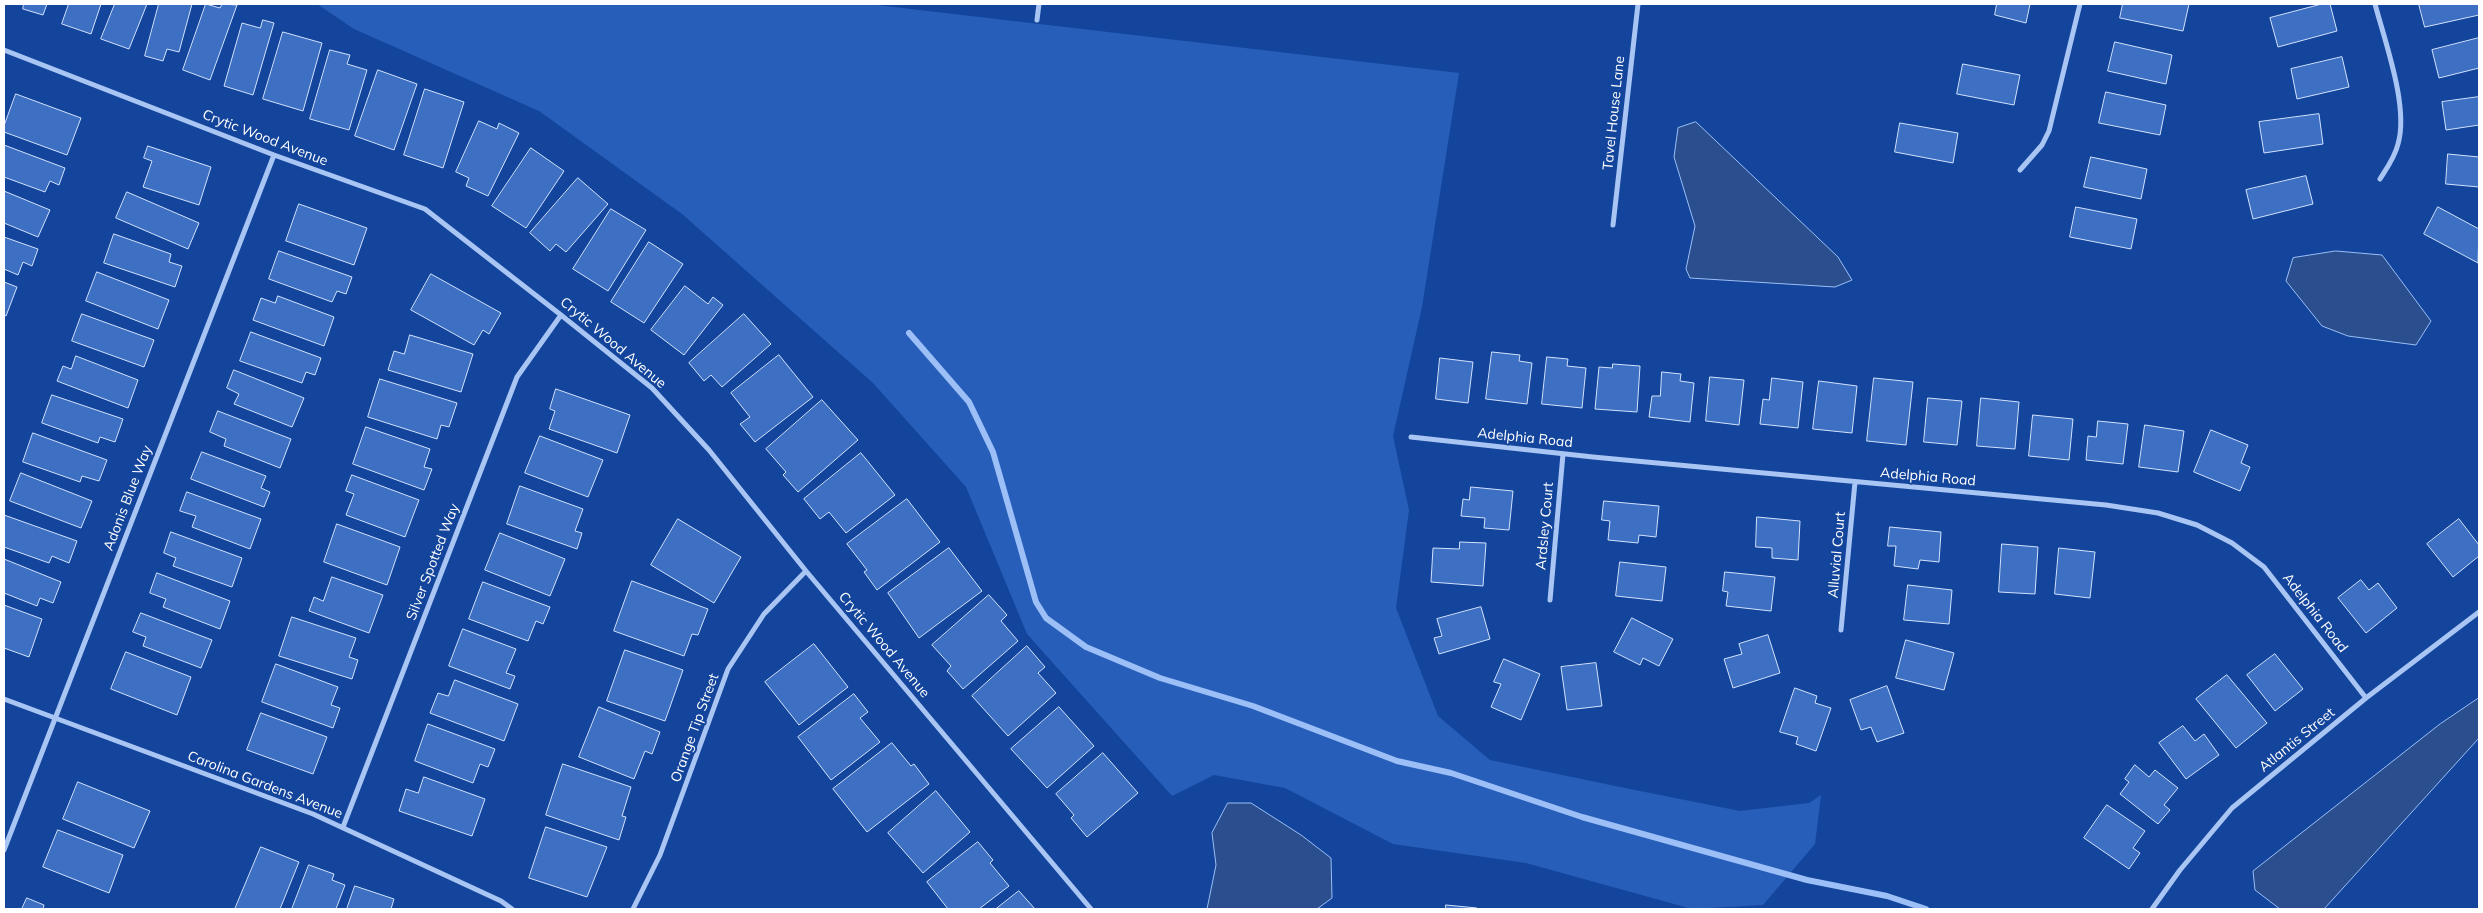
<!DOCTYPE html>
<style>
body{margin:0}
#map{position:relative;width:2483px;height:913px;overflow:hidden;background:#14459c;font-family:Mulish,sans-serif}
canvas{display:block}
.frame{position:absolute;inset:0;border:5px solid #fff;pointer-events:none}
</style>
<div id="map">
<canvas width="2483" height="913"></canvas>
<div class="frame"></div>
</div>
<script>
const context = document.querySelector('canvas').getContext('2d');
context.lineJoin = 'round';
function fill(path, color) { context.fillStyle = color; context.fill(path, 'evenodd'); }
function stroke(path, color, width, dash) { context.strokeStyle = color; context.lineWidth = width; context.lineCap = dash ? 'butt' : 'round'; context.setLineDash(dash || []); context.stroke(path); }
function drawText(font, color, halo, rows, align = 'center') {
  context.font = font + ' Mulish,sans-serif'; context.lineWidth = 4; context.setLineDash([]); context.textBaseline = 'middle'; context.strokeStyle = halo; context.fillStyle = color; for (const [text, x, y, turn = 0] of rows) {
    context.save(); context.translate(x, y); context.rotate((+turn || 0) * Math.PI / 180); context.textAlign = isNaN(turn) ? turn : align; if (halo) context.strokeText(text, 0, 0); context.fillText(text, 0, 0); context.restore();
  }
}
fill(new Path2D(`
 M317,4H868L1459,73L1422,307L1393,436L1409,510L1396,608L1438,716L1490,760L1620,787L1740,811L1809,803L1821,795L1815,844L1763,905L1692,909L1526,863L1393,844L1285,788L1214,775L1172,796L1027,634L966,487L873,383L682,214L539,111L354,29Z`), '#275eba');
const water = new Path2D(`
 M1696,122L1838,257L1852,280L1835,287L1690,278L1686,269L1695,226L1674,157L1678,128Z
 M2336,251L2382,255L2431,321L2416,345L2348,336L2322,326L2286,281L2293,258Z
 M2479,698V738L2324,909H2280L2255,890L2253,871L2440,724Z
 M1228,803H1251L1301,835L1331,858L1332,898L1317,909H1207L1216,865L1212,833Z`);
fill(water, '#2b4e8f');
stroke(water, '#9bbff6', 1);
stroke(new Path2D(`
 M909,333L969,402L993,452L1036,602L1046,618L1086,647L1160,678L1253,706L1397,761L1451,773L1582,817L1807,880L1887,896L1926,909`), '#9bbff6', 6);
const building = new Path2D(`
 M24,4H47L43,15L23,9Z
 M69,4H101L91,34L62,24Z
 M115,4H147L129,49L101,39Z
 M159,4H192L179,52L167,49L163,61L145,56Z
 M206,4L220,8L222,4L237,5L210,80L183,70Z
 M1997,4H2030L2026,23L1995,15Z
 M2123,4H2189L2183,31L2120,18Z
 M2322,4H2330L2337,31L2278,47L2270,18Z
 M2419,4H2479V15L2425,27Z
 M263,20L274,23L253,95L224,86L242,23L260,28Z
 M283,32L322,43L303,111L263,99Z
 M2479,38V68L2439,78L2432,50Z
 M2115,42L2172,55L2166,84L2108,71Z
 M330,50L350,55L347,64L367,70L349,130L310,119Z
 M2342,57L2349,87L2297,99L2291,69Z
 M1963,64L2020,75L2014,105L1957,94Z
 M378,70L417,84L394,150L355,136Z
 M425,89L464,102L443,168L404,155Z
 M2106,92L2166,105L2160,135L2099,123Z
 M16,94L81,118L67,155L4,132V126Z
 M2479,97V125L2446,130L2442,102Z
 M2319,114L2323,144L2264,153L2259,122Z
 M479,121L497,129L499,123L519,133L488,196L466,186L469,178L456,172Z
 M1900,123L1958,133L1953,163L1895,152Z
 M4,145L65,168L59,185L50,181L45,192L4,177Z
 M148,146L211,167L199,205L143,187L152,161L144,158Z
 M531,148L564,171L526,228L492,206Z
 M2448,154L2479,157V187L2446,184Z
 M2091,157L2147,169L2141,199L2084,187Z
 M2306,176L2313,204L2253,219L2246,190Z
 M578,178L608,204L566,252L556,244L550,251L530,233Z
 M4,191L50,210L38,237L4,223Z
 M127,192L199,223L188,249L116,218Z
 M299,204L367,228L354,265L286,241Z
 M2076,207L2137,219L2131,249L2070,237Z
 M2438,207L2479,229L2478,263L2424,234Z
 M611,209L646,230L608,291L573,269Z
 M114,234L171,254L169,262L182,266L175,287L104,263Z
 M4,237L38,249L32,266L23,262L18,275L4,269Z
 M649,242L683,264L644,323L611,302Z
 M279,251L352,277L346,294L337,291L332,302L269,279Z
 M97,272L169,300L158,329L86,301Z
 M431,274L501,313L489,334L483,330L474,345L411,310Z
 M4,282L17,287L6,316L4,315Z
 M685,286L708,304L713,297L723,305L684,355L651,330Z
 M278,296L334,317L324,346L253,320L261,298L275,303Z
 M82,314L154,340L144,367L72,341Z
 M744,314L771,344L722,387L711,375L704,381L689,363Z
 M251,332L321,358L315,375L306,372L302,383L240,361Z
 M410,335L473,354L461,392L388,370L394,351L404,354Z
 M1492,352L1520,355L1519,361L1532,363L1527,404L1486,399Z
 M779,355L813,397L755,442L740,424L750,417L731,393Z
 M76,356L138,380L128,408L57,381L63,366L71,369Z
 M1547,357L1568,359L1567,366L1586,368L1582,408L1542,404Z
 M1440,358L1473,362L1468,403L1436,399Z
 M1613,364L1640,366L1637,412L1595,409L1599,367L1612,368Z
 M234,370L304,398L292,427L234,404L239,394L227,388Z
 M1662,372L1681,374L1680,381L1694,383L1690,422L1649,417L1652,396H1660Z
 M1710,377L1744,380L1739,425L1706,421Z
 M1772,378L1803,382L1798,428L1760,424L1763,399L1769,400Z
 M1874,378L1913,382L1906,445L1867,441Z
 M380,379L457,403L449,427L441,425L437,439L368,417Z
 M1819,381L1857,386L1852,433L1813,429Z
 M556,389L630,415L617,453L549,429L555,411L550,409Z
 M52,395L123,419L115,442L100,437L98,443L42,423Z
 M1928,398L1962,401L1957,445L1924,442Z
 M1981,398L2019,402L2015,449L1977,446Z
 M822,400L858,440L798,492L783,475L786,472L766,449Z
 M218,411L291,439L280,468L224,446L226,439L210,432Z
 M2033,415L2073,419L2069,460L2029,456Z
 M2098,421L2128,424L2123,464L2086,460L2088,436L2096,437Z
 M2145,425L2184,431L2178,472L2139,467Z
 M366,427L430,449L424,467L432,469L424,490L353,464Z
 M2211,430L2248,445L2241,463L2250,467L2240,491L2194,472Z
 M33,433L107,460L99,481L82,476L80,482L23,462Z
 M540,436L603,460L588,497L525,473Z
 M202,452L266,476L261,488L270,492L264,507L191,479Z
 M861,453L895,495L846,533L829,512L820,519L804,499Z
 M21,473L92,501L81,528L10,501Z
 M352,475L419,500L405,537L346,515L354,494L346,491Z
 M520,486L583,509L575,531L582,533L577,549L507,524Z
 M1471,487L1513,491L1509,530L1484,528L1485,518L1461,516L1463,499L1469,500Z
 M187,492L261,519L250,549L192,527L196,516L180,511Z
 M907,499L940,542L877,590L864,572L867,570L847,544Z
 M1604,501L1659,506L1656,537L1639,535L1638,543L1608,540L1610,521L1602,520Z
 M4,515L77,541L69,563L52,556L49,563L4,547Z
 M1757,517L1800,521L1798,560L1772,558V548L1756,547Z
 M678,519L741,557L714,603L651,565Z
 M2459,519L2479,545V556L2453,577L2427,544Z
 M337,524L400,547L387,585L324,562Z
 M1890,527L1941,532L1939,562L1920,560L1918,569L1894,566L1896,546H1888Z
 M171,532L242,558L232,587L173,566L176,558L164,553Z
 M500,533L565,559L550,596L485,570Z
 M1460,542L1486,543L1483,586L1431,582L1433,548L1459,549Z
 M2002,544L2038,547L2035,594L1999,592Z
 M949,548L982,591L919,638L888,593Z
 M2059,548L2095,552L2090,598L2055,594Z
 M4,559L61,582L53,603L40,598L37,606L4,593Z
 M1620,562L1666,567L1662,601L1616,596Z
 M1725,572L1775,577L1771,611L1726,606L1728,592L1723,591Z
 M157,573L230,601L220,629L163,607L166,599L150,593Z
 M332,577L383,595L369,633L309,611L314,597L323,601Z
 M2361,580L2369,590L2378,583L2397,608L2366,633L2338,598Z
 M632,581L708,609L698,635L692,634L684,656L614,631Z
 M483,582L550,607L543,624L536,621L528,641L469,619Z
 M1908,585L1952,590L1949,624L1904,620Z
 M989,595L1007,615L1001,621L1018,641L963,689L947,671L951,666L932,645Z
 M4,605L42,619L29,657L4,648Z
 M1481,607L1490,639L1439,654L1434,638L1442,636L1437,619Z
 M141,613L212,640L201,668L143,646L146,637L133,632Z
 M292,617L356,638L349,657L358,660L352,679L279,656Z
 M1632,618L1673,639L1659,666L1643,658L1640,665L1614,652Z
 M463,629L516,649L506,673L515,676L510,689L449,666Z
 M1768,635L1780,673L1733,688L1724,659L1742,654L1739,644Z
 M1906,640L1954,653L1944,690L1896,678Z
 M814,644L848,687L799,725L765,682Z
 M1027,646L1045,667L1038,673L1056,693L1008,736L972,696Z
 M625,650L683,670L665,721L607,701Z
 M126,652L191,677L177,715L111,689Z
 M2275,654L2303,689L2275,711L2247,675Z
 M1504,659L1540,674L1521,720L1491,707L1501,684L1494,682Z
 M1596,663L1602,706L1567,710L1561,667Z
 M276,664L338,687L331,705L340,708L333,728L262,702Z
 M2227,675L2267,723L2236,748L2196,699Z
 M455,680L518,704L504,741L430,713L438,693L448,696Z
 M1887,686L1904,733L1877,742L1871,727L1861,730L1850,700Z
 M1795,688L1817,696L1815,703L1831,708L1816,751L1796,744L1798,737L1780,732Z
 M854,694L868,712L860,718L880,742L831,780L798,737Z
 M599,707L660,732L652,754L645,751L634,779L579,757Z
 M1059,707L1094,746L1047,788L1011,749Z
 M261,713L327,737L313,774L247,750Z
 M428,724L495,749L488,767L480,764L473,783L415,761Z
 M2183,726L2195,741L2204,734L2219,755L2186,779L2159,743Z
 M892,743L911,766L914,764L929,784L867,832L833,789Z
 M1103,753L1138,793L1087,837L1071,818L1074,815L1056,794Z
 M563,764L631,787L622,816L626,817L619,840L546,815Z
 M2135,765L2149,777L2155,770L2178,788L2164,805L2170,810L2158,824L2120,794L2129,782L2125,779Z
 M424,777L485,799L472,836L399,811L406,789L418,793Z
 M78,782L150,811L134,848L63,819Z
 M936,791L970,832L923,873L888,833Z
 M2107,805L2145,831L2133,848L2140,853L2129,869L2084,838Z
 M546,827L607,847L587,897L529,878Z
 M58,830L123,855L109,893L43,867Z
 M978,842L993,860L990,863L1009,886L979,909H948L927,882Z
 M261,847L299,862L280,909H235Z
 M309,865L334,874L332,880L345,885L336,909H292Z
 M355,886L394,899L391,909H347Z
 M1019,891L1035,909H996Z
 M27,898L44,905L43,909H22Z
 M1446,905L1477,908V909H1446Z`);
fill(building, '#3d6fc3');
stroke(building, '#d1e2fd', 1);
stroke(new Path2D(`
 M2375,4C2385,42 2409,107 2398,144C2395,157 2387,168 2380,179
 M1037,20L1039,4
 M4,50L274,155L425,209L561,315L652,388L709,450L806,571L1091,909
 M2020,170L2042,145L2049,131L2080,4
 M1613,225L1638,4
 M1411,437L1593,457L2106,505L2158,513L2197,525L2232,543L2264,567L2366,698
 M1550,600L1563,454
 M1841,630L1855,482
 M4,699L313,814L501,901L512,909
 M343,827L517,377L561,315
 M4,850L274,155
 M633,909L660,855L728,669L764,614L806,571
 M2152,909L2180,870L2232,808L2366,698L2479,612`), '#a9c5f3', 5);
drawText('14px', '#fff', '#14459c', [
 ["Tavel House Lane",1614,113,-84],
 ["Crytic Wood Avenue",265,138,21],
 ["Crytic Wood Avenue",613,343,40],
 ["Adelphia Road",1525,438,6],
 ["Adelphia Road",1928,477,5],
 ["Adonis Blue Way",128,498,-69],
 ["Ardsley Court",1545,526,-85],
 ["Alluvial Court",1837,555,-85],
 ["Silver Spotted Way",433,562,-69],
 ["Adelphia Road",2315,613,52],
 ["Crytic Wood Avenue",884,645,50],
 ["Orange Tip Street",695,728,-70],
 ["Atlantis Street",2297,740,-39],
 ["Carolina Gardens Avenue",265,785,21]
]);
</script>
